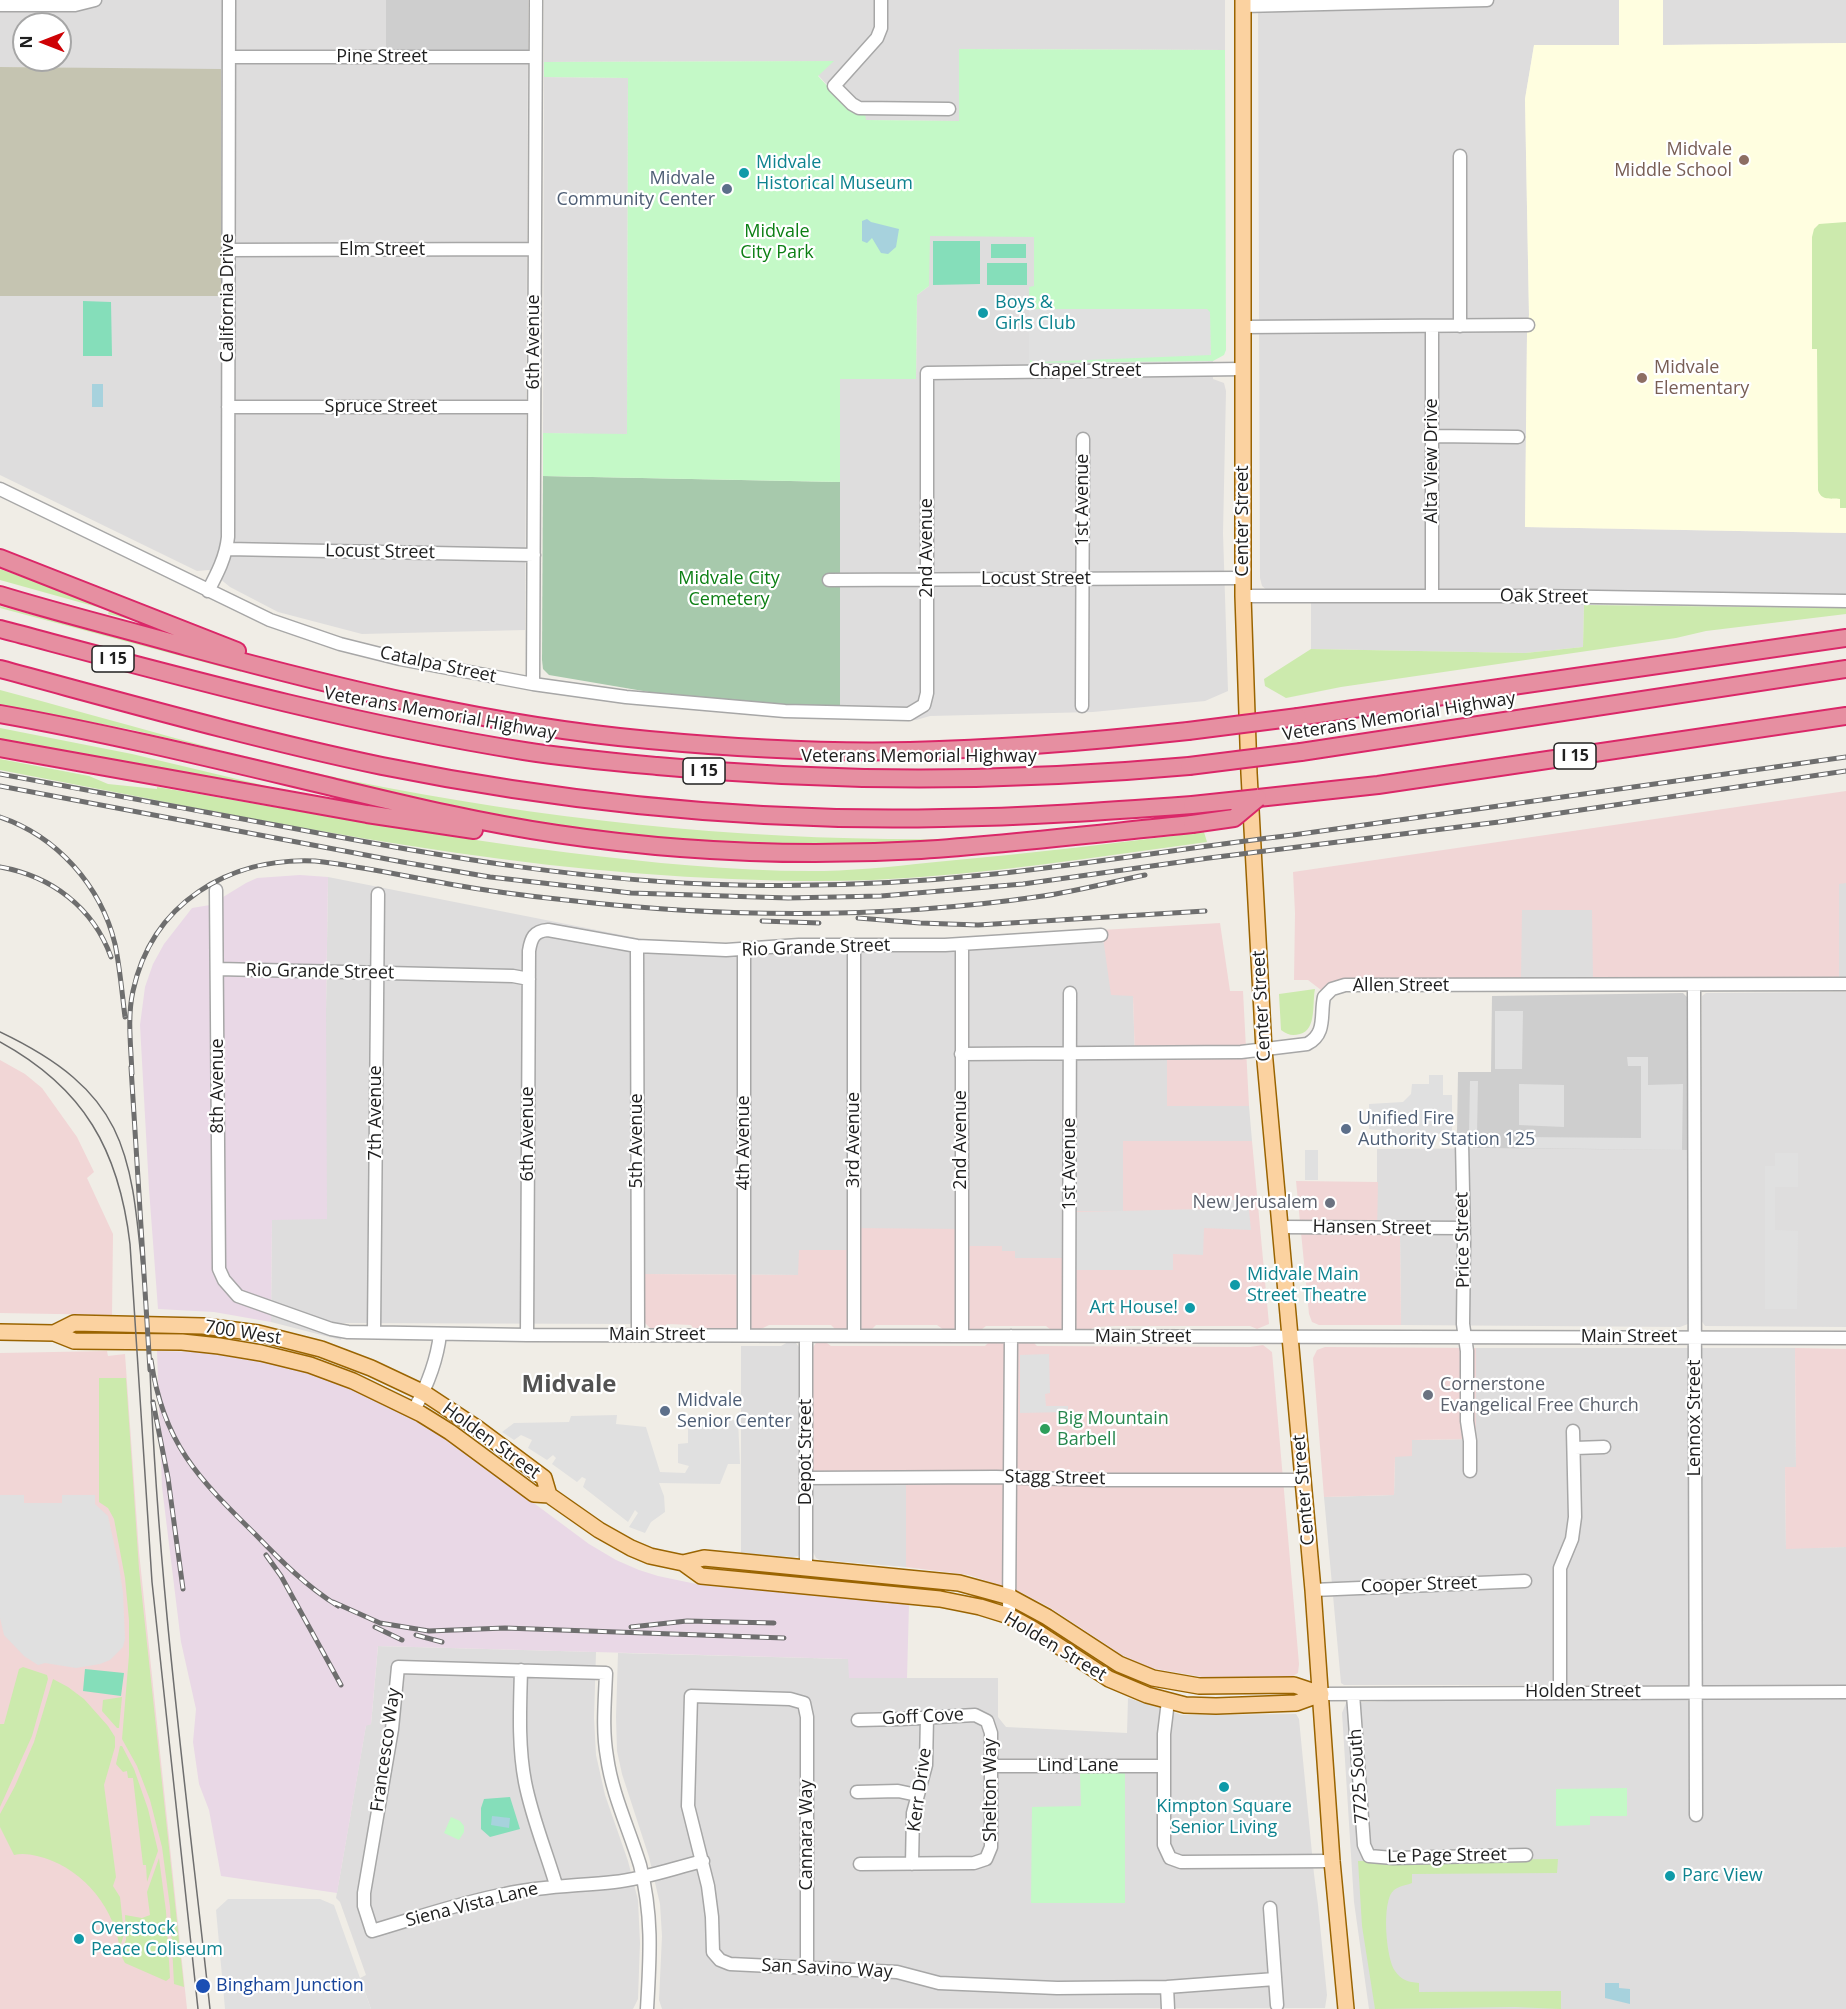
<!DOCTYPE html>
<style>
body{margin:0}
#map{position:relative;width:1846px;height:2009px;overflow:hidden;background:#f0ede6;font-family:"Open Sans",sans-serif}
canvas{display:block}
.north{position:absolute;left:12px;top:12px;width:60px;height:60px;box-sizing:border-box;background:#fff;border:2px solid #a6a6a6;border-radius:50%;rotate:270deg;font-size:16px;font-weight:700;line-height:24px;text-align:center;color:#202020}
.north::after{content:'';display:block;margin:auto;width:21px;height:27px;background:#ce0206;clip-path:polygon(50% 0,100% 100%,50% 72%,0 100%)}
</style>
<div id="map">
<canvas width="1846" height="2009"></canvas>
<div class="north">N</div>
</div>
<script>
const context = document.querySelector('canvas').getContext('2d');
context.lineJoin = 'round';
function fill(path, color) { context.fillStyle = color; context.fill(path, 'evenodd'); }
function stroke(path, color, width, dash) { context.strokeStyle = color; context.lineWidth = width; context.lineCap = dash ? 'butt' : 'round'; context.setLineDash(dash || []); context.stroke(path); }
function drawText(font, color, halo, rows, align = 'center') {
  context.font = font + ' "Open Sans",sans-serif'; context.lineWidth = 4.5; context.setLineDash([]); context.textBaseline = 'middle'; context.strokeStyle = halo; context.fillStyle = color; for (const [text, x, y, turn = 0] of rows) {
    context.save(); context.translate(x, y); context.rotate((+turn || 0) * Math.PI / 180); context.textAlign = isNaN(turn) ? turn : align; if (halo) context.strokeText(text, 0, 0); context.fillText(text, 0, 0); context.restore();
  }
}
fill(new Path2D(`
 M0,0H386V50H528L525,630L362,634L278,612L230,587L209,570L197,571L0,475V296H221V70L0,67ZM24,24H60V60H24Z
 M544,0H1225V50L959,49V121L865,120L848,108L818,75L833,61L544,62Z
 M1258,0H1619L1620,45L1534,46L1525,99L1529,315L1527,334L1525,527L1846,533V608L1584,605L1583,647L1525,653L1311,649V591H1268L1262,586L1260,578Z
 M1663,0H1846V43L1663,45Z
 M544,77L628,78L627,435L543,433Z
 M929,236H1034V287H1030L1057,362L1213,361V379L1224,383L1226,391L1223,533L1228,691L1205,701L1093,712L930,716L916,720H840V379H916L917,295L929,286Z
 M328,877L642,939L741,944L815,938H966L1102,930L1133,995L1135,1059H1167V1106H1249L1252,1141H1124L1123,1211L1064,1258H1015L1002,1251L1001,1246H968V1229L848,1250L799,1275L633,1274V1321L630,1324L342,1323L341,1340L271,1322L272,1219H326V1010Z
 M1839,883H1846V977H1839Z
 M1521,910H1593V979L1525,982L1521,978Z
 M1846,992V1327L1705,1326L1701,1320L1702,996L1706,993Z
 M1519,1148L1688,1150V1324L1680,1327L1401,1325L1400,1235L1377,1234V1149Z
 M788,1342L796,1343L801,1350L800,1436L802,1550L798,1556L793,1557L741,1553V1346H781Z
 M1476,1348H1795L1796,1467H1785L1786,1548L1846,1547V1685H1344L1341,1683L1324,1497L1394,1495L1395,1456L1412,1440L1476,1439Z
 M906,1482V1567L820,1560L816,1558L812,1550L811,1483Z
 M378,1646L596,1652L594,1718L596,1755L605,1795L628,1861L638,1900L640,1943L638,1999L633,2009H371L360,1978L366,1975L340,1902L336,1898L366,1725L371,1724Z
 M618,1653L849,1659V1678H998V1717L1006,1727L1127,1733L1128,1698L1182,1715L1296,1714L1299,1719L1314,1874L1318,1905L1327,1995L1325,2008L662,2009L659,2000L662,1936L660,1904L649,1857L622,1774L617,1751L616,1717Z
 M1846,1699V2009H1369L1354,1902L1342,1713L1346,1703L1409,1700Z`), '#dedddd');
fill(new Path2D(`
 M1846,791V883L1839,884V977L1593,979L1592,910H1522L1521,978H1348L1333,981L1321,990L1308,980H1294L1295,913L1293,872Z
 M1220,923L1230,991H1243L1249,1106H1167V1059H1135L1133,996L1111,995L1102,930Z
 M0,1060L25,1074L42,1088L77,1137L94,1172L87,1178L113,1234L112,1315L0,1313Z
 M1123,1141H1252L1269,1324L1257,1329L1250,1326H1116L1095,1327L1089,1330H1051L1046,1326H986L981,1330H944L937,1325H876L872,1329H835L831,1325H769L761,1329H694L691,1325L667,1324L662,1328L651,1329L645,1323V1274L798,1275L799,1250H848V1228L968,1229L969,1246H1002V1251H1015V1258H1064V1211H1123Z
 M1296,1181L1378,1182L1377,1234L1400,1235L1401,1325H1319L1312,1322L1309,1314Z
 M824,1341L831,1346H985L989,1342H1033L1037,1346L1250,1347L1263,1345L1272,1352L1299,1664L1298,1673L1288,1679L1208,1678L1151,1668L1122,1655L1049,1607L1022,1593L969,1575L906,1567V1482L811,1483V1350L816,1343Z
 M1325,1347L1476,1348V1439L1412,1440V1456L1395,1457L1394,1495L1324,1497L1313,1358L1317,1350Z
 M1795,1348L1846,1349V1547L1786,1549L1785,1467H1796Z
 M107,1351L108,1356L125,1354L139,1552L187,2009H0V1353Z`), '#f1d6d6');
fill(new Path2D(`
 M300,875L328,877L326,1010L327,1219L272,1220L271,1322L214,1312L158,1309L149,1189L140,1025L145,987L153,964L164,944L192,908L210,905L246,883L257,878Z
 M157,1351L202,1352L273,1364L332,1380L359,1391L416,1420L461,1449L589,1544L616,1560L639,1570L658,1576L701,1585L909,1604L907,1678H849L848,1659L378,1646L371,1724L366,1726L337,1893L221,1876L209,1810L199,1784L193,1742L196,1709L181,1642L162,1487Z`), '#e9d8e6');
fill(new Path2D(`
 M1619,0H1663V45L1846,43V533L1525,527L1527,334L1529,315L1525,99L1534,45H1619Z`), '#fffee0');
fill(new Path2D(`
 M386,0H528V50H386Z
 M1683,993L1688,998L1690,1003L1688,1150L1473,1148V1135L1457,1134L1458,1072H1491L1492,996Z`), '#cecece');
fill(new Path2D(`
 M0,67L221,69V296H0Z`), '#c5c4b1');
fill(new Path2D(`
 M1846,222V508H1840V499C1831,498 1821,501 1818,490L1817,349H1812V237L1814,229L1819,224Z
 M0,569L146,622L145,623L108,614L109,611L104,609L0,580Z
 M1584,605L1846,608V614L1706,631L1676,638L1341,687L1286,698L1265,686L1264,679L1311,649L1525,653L1583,647Z
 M0,606L241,671V672L0,608Z
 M0,690C117,721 234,757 353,781C555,822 759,842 965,839L883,846H766L635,838L487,817L327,779L229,752L128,729L0,705Z
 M0,728L132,754L325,800L0,740Z
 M0,759L89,776L108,784L157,789V787C295,810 432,836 571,853C655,863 740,872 824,871C865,870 906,865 946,861C1032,853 1118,843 1204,832L1207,842C1096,857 985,875 873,880C826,882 779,881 732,879C485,870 242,816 0,770Z
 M1315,989C1312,1003 1317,1030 1300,1034C1292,1036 1288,1035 1281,1030L1279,994Z
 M99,1378H126L139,1569L184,1987L174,1984L170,1907L162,1847L150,1800L137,1766L122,1739L129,1655V1620L125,1578L114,1519L108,1508L99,1502Z
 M23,1667L47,1675L48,1679L32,1736L0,1807V1724H4L19,1669Z
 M53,1679L68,1687L84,1699L108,1726L115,1737V1747L104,1785L116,1877L113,1886L120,1897L124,1934L121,1944H119C112,1903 78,1865 37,1856C29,1854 21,1853 14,1855L0,1827V1814L15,1786L34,1742Z
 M122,1697L119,1728H117L102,1711L103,1700Z
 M120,1746H122L134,1769L148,1809L158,1851L147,1882L146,1865H143L133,1778H128L127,1771L123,1772L116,1764Z
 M159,1858L166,1911L170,1978L166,1981L125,1963L120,1953L126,1940L125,1915L142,1918L150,1915L147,1892Z
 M1558,1859L1557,1873L1412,1874V1883C1407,1885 1399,1886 1394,1890C1381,1900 1386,1959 1395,1971C1401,1980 1408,1982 1419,1983V1992L1561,1991V2009L1515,2007L1375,2009L1362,1926L1358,1861Z`), '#cceaad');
fill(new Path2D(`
 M543,476L840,482V707L741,702L655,693L549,675L543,669L542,660Z`), '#a7c9ac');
fill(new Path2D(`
 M959,49L1225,50L1226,350L1224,355L1213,361L1030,363L1029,287L1034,286V237L930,236L929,286L917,295L916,379H840V482L543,476V433L627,434L628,78L544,77V62L834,61L818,76L848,108L853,112L865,114L866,120L959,121Z
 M1080,1773H1125V1903H1031L1032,1807L1081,1806Z
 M1627,1788V1816H1590V1825L1556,1826V1789Z
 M451,1817L460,1821L464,1826V1832L459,1840L444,1833Z`), '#c4f9c7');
fill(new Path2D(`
 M933,241H980V284L933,285Z
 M991,244H1026V258H991Z
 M987,263H1027V285H987Z
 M83,301L111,302L112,356H83Z
 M85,1669L124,1673L121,1696L83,1691Z
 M510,1797L520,1829L490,1837L481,1829V1808L484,1799Z`), '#85deba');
fill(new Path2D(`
 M1029,309H1207L1210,312L1211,355L1038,362L1029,360Z
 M1495,1011H1523L1522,1069H1495Z
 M1627,1057H1648V1085L1683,1084L1682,1150L1519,1148V1137L1641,1138V1066H1628Z
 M1429,1075H1443V1095H1452V1133L1432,1134V1145H1394L1393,1137L1388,1131L1369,1129V1104L1403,1102L1411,1094L1412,1084H1429Z
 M1470,1081H1478L1477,1134H1469Z
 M1519,1084L1564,1085V1127L1519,1125Z
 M1305,1150H1318V1180H1305Z
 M1775,1153H1798V1187H1775V1230L1798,1231L1797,1309H1765V1166H1775Z
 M1203,1200H1248L1251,1230L1204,1228L1203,1255L1173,1254V1270H1075L1076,1212L1201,1209Z
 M1049,1354L1050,1393L1045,1394L1046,1406H1068V1412L1020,1413V1355Z
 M617,1415L616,1424L646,1427L660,1472L685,1473L689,1466L678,1463V1444L688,1443V1428L694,1422L738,1420L740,1464H728L720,1484L659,1483L664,1496L665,1512L651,1522L645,1533L629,1527L638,1513L635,1510L628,1522L583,1487L586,1479L582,1477L577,1482L552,1464L556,1458L553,1455L547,1460L528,1448L532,1440L521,1435L514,1440L502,1432L514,1423L569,1422L571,1416Z
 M0,1495H24V1503H62V1495H95V1504L108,1516L119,1566L123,1593L125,1639L123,1647L110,1660L100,1664L76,1668L45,1663L38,1665L24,1656L4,1635L0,1618Z
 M228,1899H320L334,1905L371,2009H225L216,1910Z`), '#e0e0e0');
fill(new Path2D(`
 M867,219L871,222L899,229L896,247L888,254L881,253L872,238L867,243L862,241V221Z
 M92,384H103V407H92Z
 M492,1816L510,1818L509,1828L491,1825Z
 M1605,1983H1619V1988L1630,1989V2004L1605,1998Z`), '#a7d2dd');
const minor = new Path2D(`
 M881,0V28L877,38L834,86L852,104L859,108L949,109
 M0,5H75L95,0
 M1243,6L1487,0
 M229,57H535
 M1460,156V326
 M228,250L535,249
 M1432,326V596
 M1243,327L1528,325
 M228,407H534
 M1432,436L1518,437
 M0,489L270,620L340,644L400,659L533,684L626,697L785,711L909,714L924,705L927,693V373L1243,369
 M227,549L534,555
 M829,580L1243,578
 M208,591C217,574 226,557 228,537L229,0
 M1243,596H1535L1846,601
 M533,684L536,0
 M1082,706L1083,439
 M216,890L219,1269L224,1280L238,1296L331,1329L348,1332L527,1335L1846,1338
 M637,946L638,1335
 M744,950V1335
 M218,969L513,976L529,979
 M1694,985L1696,1815
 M961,1054L1241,1052L1307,1044C1327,1034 1320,1014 1324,997L1332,989L1345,985L1846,984
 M1462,1142L1464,1241L1463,1324L1467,1351V1421L1470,1441V1471
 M1280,1227L1464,1228
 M374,1332L378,894
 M527,1335L529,951C531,938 534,931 548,930L637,946L726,950L799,945H945L1101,935
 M854,1335V945
 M806,1336V1568
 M962,1336V944
 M1069,1336L1070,993
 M414,1410C427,1386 437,1362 440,1334
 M1575,1448L1604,1447
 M806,1478L996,1477L1100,1480H1303
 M1313,1590L1525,1581
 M1009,1616L1011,1336
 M521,1670C520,1708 518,1745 525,1782C532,1818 546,1851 556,1885
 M1560,1692V1568L1572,1539L1575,1517L1573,1431
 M1321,1694L1846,1692
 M1353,1694L1364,1845L1369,1856L1393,1858L1526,1855
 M1168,1701L1164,1734V1845L1170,1858L1181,1862L1332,1861
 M858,1720L902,1719L975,1715L987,1721L991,1733V1847L986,1859L974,1863L860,1864
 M991,1766H1164
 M857,1792L898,1791L917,1795
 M912,1864L913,1813L926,1765L927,1717
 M1270,1908L1277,2005
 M807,1967V1717L804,1703L790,1699L691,1696L688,1806L708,1886L712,1917L713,1952L720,1960L730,1964L897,1972L939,1983L1057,1988L1167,1987L1275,1979
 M1167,1987L1168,2009
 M647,2009C650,1957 653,1916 640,1865C629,1829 612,1794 607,1757C602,1729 605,1701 606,1673L398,1667L392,1729L364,1893V1906L372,1931C416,1918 459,1903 505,1894C541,1886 577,1886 614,1882C644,1879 674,1868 703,1861`);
const major = new Path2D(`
 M1243,0V596L1249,773L1264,1050L1313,1590L1332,1861L1346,2009
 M0,1332L54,1333L74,1341L182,1342L219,1346L261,1353L310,1365L353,1381L421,1414L450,1432L534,1494L549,1495L599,1530L631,1548L650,1556L683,1563L701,1576L940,1599L980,1607L1009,1616L1031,1628L1109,1679L1147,1695L1185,1705L1216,1706L1296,1703L1321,1694
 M54,1333L74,1323L203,1326L258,1333L321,1349L371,1368L424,1393L477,1428L544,1478L549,1495
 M683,1563L704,1558L959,1583L1010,1597L1047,1617L1119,1664L1153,1678L1199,1686L1294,1685L1321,1694`);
const highway = new Path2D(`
 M0,558L237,651
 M0,595C62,614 124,629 187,647C339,688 492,726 649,740C735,748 823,753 910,751C1002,749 1095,741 1188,731
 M0,629C174,675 347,723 524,751C568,758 613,762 657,766C834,783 1012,782 1189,766
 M0,669C127,703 254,739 382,766C566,803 756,822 943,818C1026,817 1109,811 1192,805
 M0,714C112,734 222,761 332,787C407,805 481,823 557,834C677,852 800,857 921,850C1011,844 1102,833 1192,824
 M1298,717L1846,638
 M0,748L367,814L474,830
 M1301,752L1846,669
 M1258,798L1378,785L1846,716`);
stroke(minor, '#a7a7a7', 15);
stroke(major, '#9a6401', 18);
stroke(highway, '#da2768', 20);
stroke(minor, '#fff', 12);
stroke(major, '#fbd2a0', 15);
stroke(highway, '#e68fa1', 16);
stroke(new Path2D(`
 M0,1032C132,1095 131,1156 144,1289
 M0,1042C84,1088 119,1150 130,1244L152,1582L198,2009
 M150,1370C158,1584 187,1797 210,2009`), '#6e6e6e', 1.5);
const rail = new Path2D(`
 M0,774C99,793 198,811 297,829C443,857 589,882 738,885C824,887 909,883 994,874C1094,863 1193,847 1293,835L1846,757
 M0,786L408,863L490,877L631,893L788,898L881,896L1023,884L1209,858L1499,822L1846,771
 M0,817C57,836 101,886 115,944C120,968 122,993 125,1017
 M0,867C51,876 93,907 111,957
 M858,918L920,923L978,925L1205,911
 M762,921L819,923
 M131,1067L150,1370
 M132,1074C131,1046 127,1018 133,991C152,903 229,857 315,861C360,866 404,876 449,884C488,891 527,896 566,900C723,918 886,919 1043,896C1077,891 1111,882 1145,875
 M151,1360C163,1443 198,1478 255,1534C281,1561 306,1586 338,1606
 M153,1402L168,1478L183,1589
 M266,1555L281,1576L341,1685
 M333,1602L380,1623L429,1631L505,1628L784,1638
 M375,1627L402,1640
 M631,1627L687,1621L774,1623
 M416,1635L442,1642`);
stroke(rail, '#6e6e6e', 5);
stroke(rail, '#fff', 3, [9]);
const highwayBridge = new Path2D(`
 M1188,731L1298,717
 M1189,766L1301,752
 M1192,805L1258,798
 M1192,824L1234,818L1258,798`);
stroke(highwayBridge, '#da2768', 20, []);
stroke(highwayBridge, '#e68fa1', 16);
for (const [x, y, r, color] of [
 [1744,160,6,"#8d6e63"],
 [744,173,6,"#0f9aa8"],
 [727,189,6,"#5c6f8a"],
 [983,313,6,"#0f9aa8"],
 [1642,378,6,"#8d6e63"],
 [1346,1129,6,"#5c6f8a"],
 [1330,1203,6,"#6b7280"],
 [1235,1285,6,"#0f9aa8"],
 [1190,1308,6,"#0f9aa8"],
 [1428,1395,6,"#6b7280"],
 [665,1411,6,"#5c6f8a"],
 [1045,1429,6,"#2e9e5b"],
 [1224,1787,6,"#0f9aa8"],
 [1670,1876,6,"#0f9aa8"],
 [79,1939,6,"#0f9aa8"],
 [203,1986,8,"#1a4fb4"]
]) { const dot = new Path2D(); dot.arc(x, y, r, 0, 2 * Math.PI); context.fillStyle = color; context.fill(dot); stroke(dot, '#fff', 2); }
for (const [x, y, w] of [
 [113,659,42],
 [1575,756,42],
 [704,771,42]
]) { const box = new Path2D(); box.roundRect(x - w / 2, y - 13, w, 26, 4.5); context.fillStyle = '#fff'; context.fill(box); stroke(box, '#202020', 1.5); }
drawText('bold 16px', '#202020', null, [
 ["I 15",113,659],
 ["I 15",1575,756],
 ["I 15",704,771]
]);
drawText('18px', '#202020', '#fff', [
 ["Pine Street",382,57],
 ["Elm Street",382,250],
 ["California Drive",228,298,-90],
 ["6th Avenue",534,342,-90],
 ["Chapel Street",1085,371],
 ["Spruce Street",381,407],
 ["Alta View Drive",1432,461,-90],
 ["1st Avenue",1083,500,-90],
 ["Center Street",1243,521,-90],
 ["2nd Avenue",927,548,-90],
 ["Locust Street",380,552,1],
 ["Locust Street",1036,579],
 ["Oak Street",1544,597,1],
 ["Catalpa Street",438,665,12],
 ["Veterans Memorial Highway",440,714,10],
 ["Veterans Memorial Highway",1399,717,-9],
 ["Veterans Memorial Highway",919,757],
 ["Rio Grande Street",816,948,-2],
 ["Rio Grande Street",320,972,1],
 ["Allen Street",1401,986],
 ["Center Street",1262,1006,-93],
 ["8th Avenue",218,1086,-90],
 ["7th Avenue",376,1113,-90],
 ["6th Avenue",528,1134,-90],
 ["3rd Avenue",854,1140,-90],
 ["2nd Avenue",961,1140,-90],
 ["5th Avenue",637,1141,-90],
 ["4th Avenue",744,1143,-90],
 ["1st Avenue",1070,1164,-90],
 ["Hansen Street",1372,1228,1],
 ["Price Street",1463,1240,-91],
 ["700 West",243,1333,9],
 ["Main Street",657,1335],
 ["Main Street",1143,1337],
 ["Main Street",1629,1337],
 ["Lennox Street",1695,1418,-90],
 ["Holden Street",491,1441,36],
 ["Depot Street",806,1452,-90],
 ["Stagg Street",1055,1478,1],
 ["Center Street",1304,1490,-95],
 ["Cooper Street",1419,1585,-2],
 ["Holden Street",1055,1647,31],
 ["Holden Street",1583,1692],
 ["Goff Cove",923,1717,-3],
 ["Francesco Way",386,1750,-82],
 ["Lind Lane",1078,1766],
 ["7725 South",1359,1776,-94],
 ["Kerr Drive",920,1790,-82],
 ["Shelton Way",991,1790,-90],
 ["Cannara Way",807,1835,-90],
 ["Le Page Street",1447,1856,-1],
 ["Siena Vista Lane",472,1905,-14],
 ["San Savino Way",827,1969,3]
]);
drawText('18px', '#785e54', '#fff', [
 ["Midvale",1732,150],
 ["Middle School",1732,171],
 ["Midvale",1654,368,"left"],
 ["Elementary",1654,389,"left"]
], 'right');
drawText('18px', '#0d838f', '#fff', [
 ["Midvale",756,163],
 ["Historical Museum",756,184],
 ["Boys &",995,303],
 ["Girls Club",995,324],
 ["Midvale Main",1247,1275],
 ["Street Theatre",1247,1296],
 ["Art House!",1178,1308,"right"],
 ["Kimpton Square",1224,1807,"center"],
 ["Senior Living",1224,1828,"center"],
 ["Parc View",1682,1876],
 ["Overstock",91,1929],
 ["Peace Coliseum",91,1950]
], 'left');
drawText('18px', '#4e5e75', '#fff', [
 ["Midvale",715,179,"right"],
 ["Community Center",715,200,"right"],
 ["Unified Fire",1358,1119],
 ["Authority Station 125",1358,1140],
 ["Midvale",677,1401],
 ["Senior Center",677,1422]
], 'left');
drawText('18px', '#0c7f14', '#fff', [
 ["Midvale",777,232],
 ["City Park",777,253],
 ["Midvale City",729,579],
 ["Cemetery",729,600]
]);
drawText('18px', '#5b616d', '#fff', [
 ["New Jerusalem",1318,1203],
 ["Cornerstone",1440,1385,"left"],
 ["Evangelical Free Church",1440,1406,"left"]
], 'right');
drawText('18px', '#27864d', '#fff', [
 ["Big Mountain",1057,1419],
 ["Barbell",1057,1440]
], 'left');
drawText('18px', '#164399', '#fff', [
 ["Bingham Junction",216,1986]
], 'left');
drawText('bold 24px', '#535353', '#fff', [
 ["Midvale",569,1385]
]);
</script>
